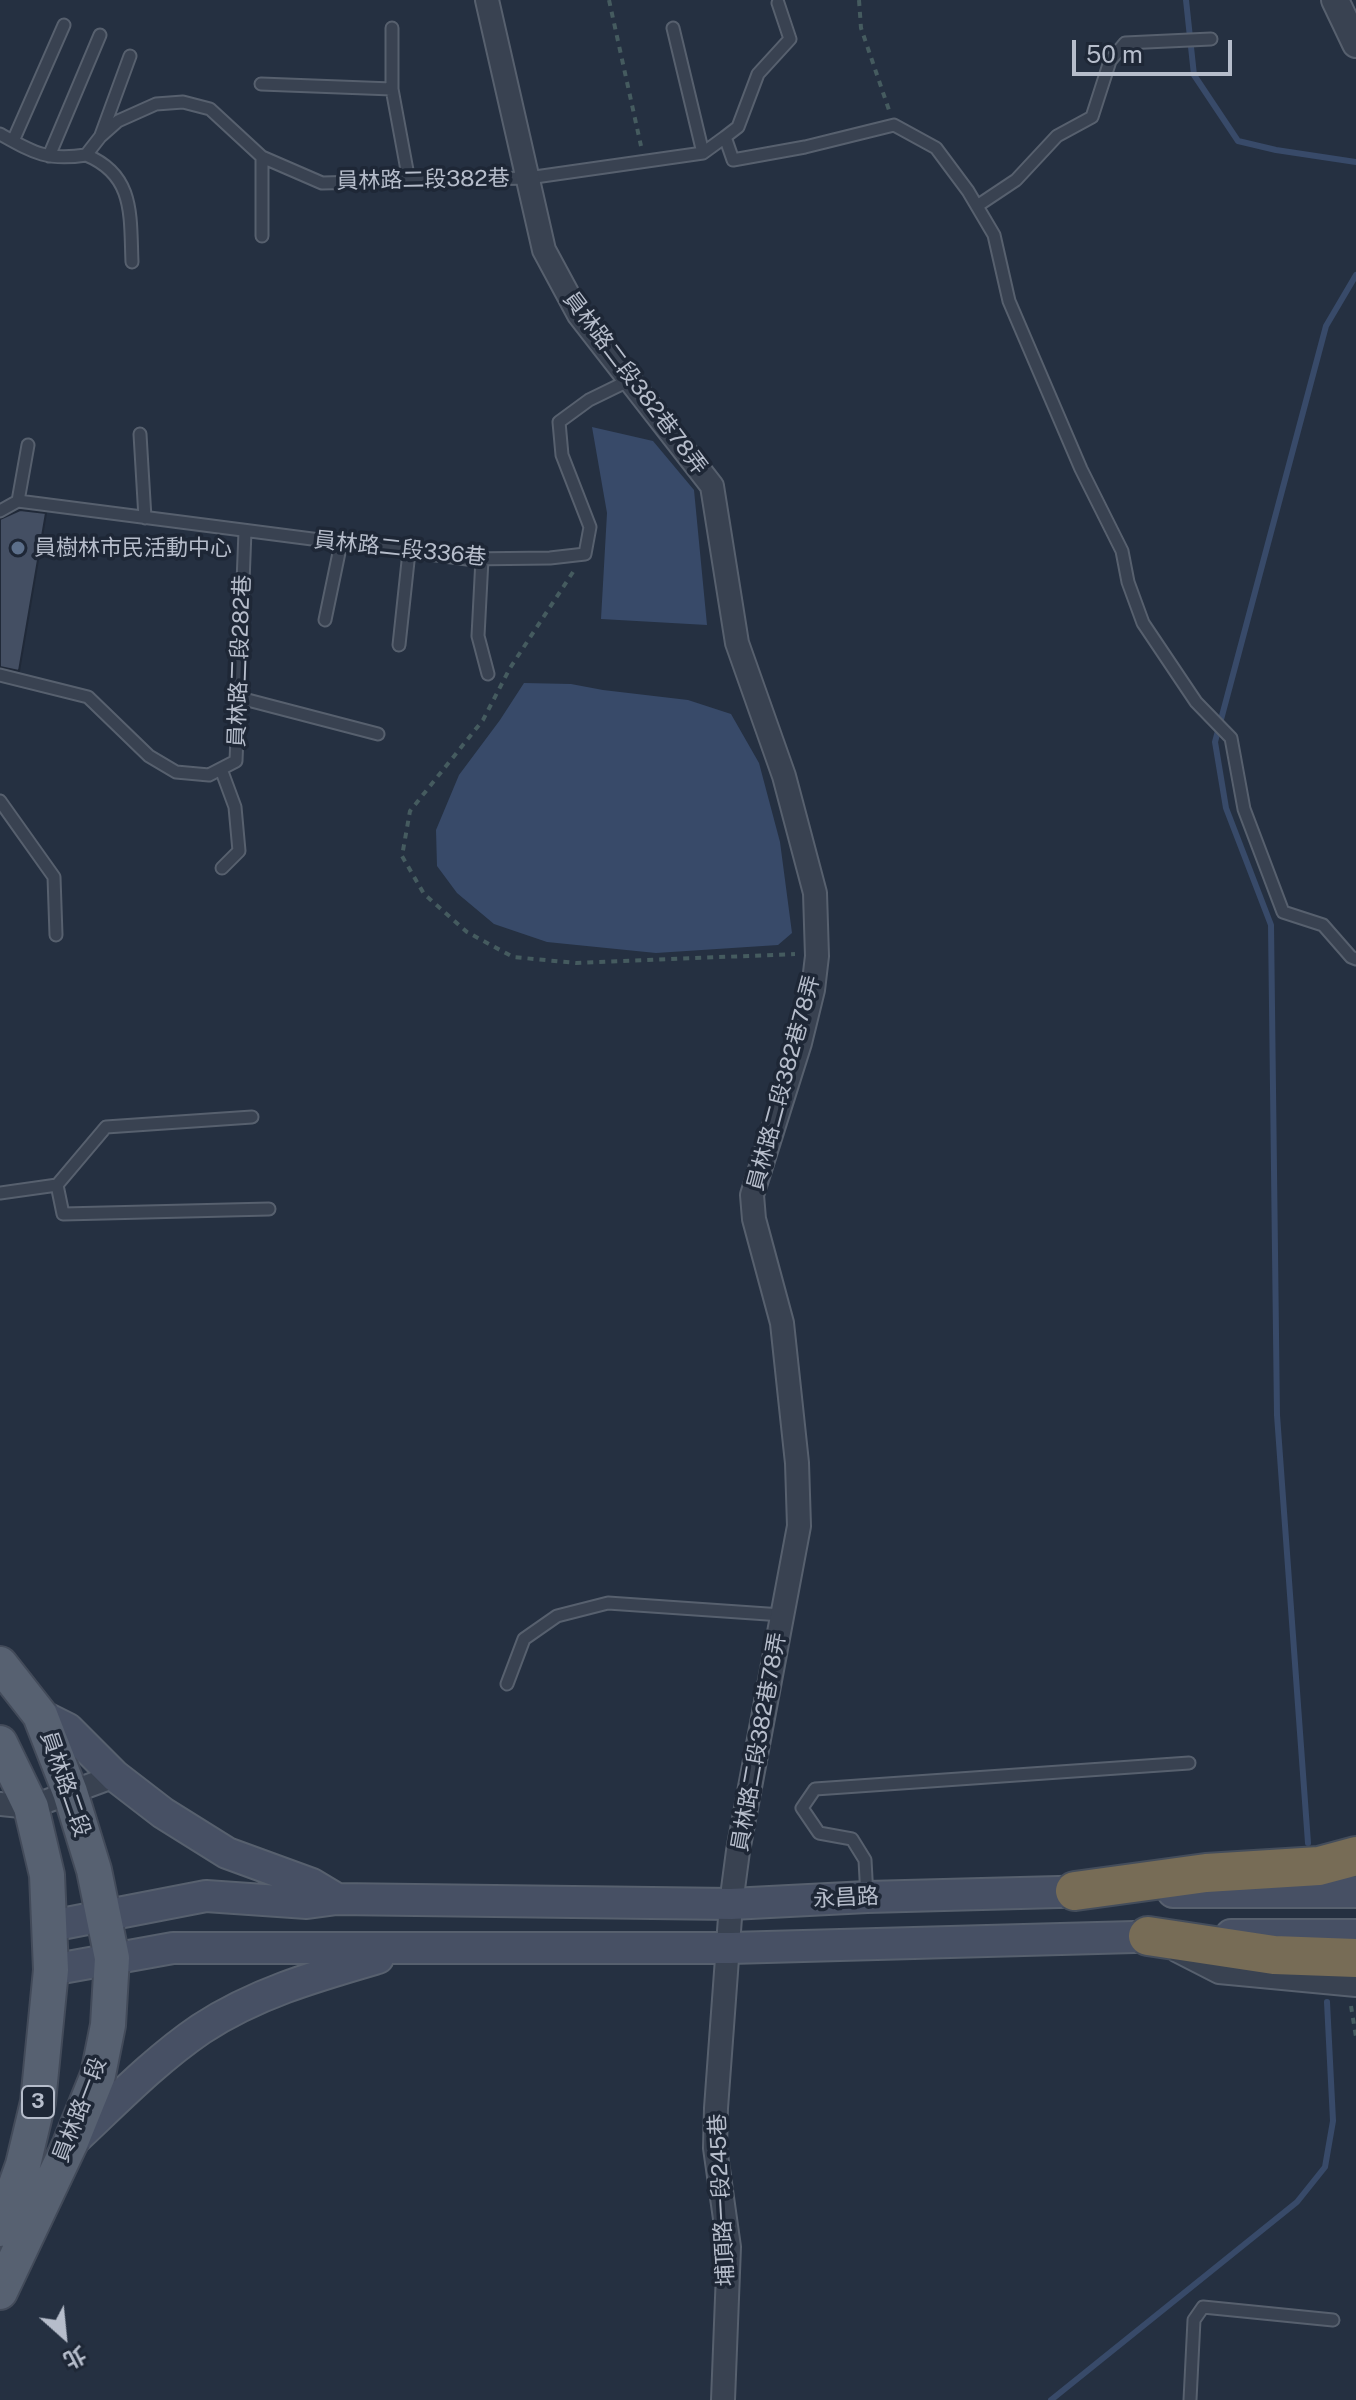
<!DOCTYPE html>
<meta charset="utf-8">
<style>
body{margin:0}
#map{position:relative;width:1356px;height:2400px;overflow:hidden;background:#253041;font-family:"Public Sans","Noto Sans TC",sans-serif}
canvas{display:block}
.north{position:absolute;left:24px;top:2296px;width:80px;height:80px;-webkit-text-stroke:6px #1e2736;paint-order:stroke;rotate:153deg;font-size:22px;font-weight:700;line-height:32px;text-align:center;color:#b6bdcb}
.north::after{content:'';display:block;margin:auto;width:28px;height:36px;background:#b6bdcb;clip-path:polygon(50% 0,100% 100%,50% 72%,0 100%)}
.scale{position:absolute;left:1072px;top:40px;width:160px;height:36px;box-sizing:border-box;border:4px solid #b6bdcb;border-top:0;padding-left:10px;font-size:24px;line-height:28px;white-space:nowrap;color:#b6bdcb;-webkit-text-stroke:6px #1e2736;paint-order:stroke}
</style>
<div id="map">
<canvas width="1356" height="2400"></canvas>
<div class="north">北</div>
<div class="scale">50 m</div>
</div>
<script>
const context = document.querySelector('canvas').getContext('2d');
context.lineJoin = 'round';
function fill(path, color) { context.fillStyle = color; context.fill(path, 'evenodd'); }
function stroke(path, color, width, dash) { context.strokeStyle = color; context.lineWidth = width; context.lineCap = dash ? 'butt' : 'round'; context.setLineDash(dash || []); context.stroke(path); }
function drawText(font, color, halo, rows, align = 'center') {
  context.font = font + ' "Public Sans","Noto Sans TC",sans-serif'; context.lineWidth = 7; context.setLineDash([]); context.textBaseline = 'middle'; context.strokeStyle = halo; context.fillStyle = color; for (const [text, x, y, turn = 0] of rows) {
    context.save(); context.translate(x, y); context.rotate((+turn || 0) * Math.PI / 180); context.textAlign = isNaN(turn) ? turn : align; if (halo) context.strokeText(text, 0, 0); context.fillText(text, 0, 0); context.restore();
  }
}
fill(new Path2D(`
 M592,427L653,441L694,490L707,625L601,619L607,513Z
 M524,683L571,684L603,690L688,700L731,714L759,763L780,842L792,933L778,945L656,953L547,942L494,924L457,893L437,866L436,830L459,775L500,720Z`), '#384a69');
stroke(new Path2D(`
 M1186,0L1194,75L1238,141L1276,150L1356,162
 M1308,1843L1277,1415L1271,925L1226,808L1215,742L1326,326L1356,275
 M1051,2400L1297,2202L1325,2167L1333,2121L1327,2002`), '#384a69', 6);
const building = new Path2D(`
 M20,510L46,513L19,671L0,667V519Z`);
fill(building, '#444f63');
stroke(building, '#202938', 2);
const service = new Path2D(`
 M778,3L790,39L758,74L738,127L725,137L733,160L805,147L894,125L936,148L968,191L994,235L1009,301L1081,469L1122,551L1128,582L1143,623L1196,702L1231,738L1244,809L1283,912L1323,925L1351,957L1356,959
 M392,28V89L409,181
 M673,28L703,153
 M261,84L392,89
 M0,134C34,153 47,161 86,155L100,137L118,121L156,104L183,102L210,109L262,157L322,183L528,178L703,153L725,137
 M101,135L130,56
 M13,141L64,25
 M86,155C135,175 130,216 132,262
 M49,156L100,35
 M262,157V236
 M977,206L1016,180L1057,136L1092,117L1110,61L1125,43L1211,39
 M140,434L145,518
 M18,501L28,445
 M0,511L18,501L467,559L550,558L585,554L590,527L562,455L559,422L589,400L630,380
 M482,559L478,636L488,674
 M325,620L341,543
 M399,645L409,552
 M0,675L88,697L149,756L176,772L209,775L236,761L245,531
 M240,698L378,734
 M221,769L235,807L239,851L222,868
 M0,801L54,877L56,935
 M57,1185L63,1214L269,1209
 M0,1193L57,1185L106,1127L252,1117
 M507,1684L524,1639L557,1616L608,1603L782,1615
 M867,1897L865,1860L852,1839L819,1833L802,1808L815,1789L1189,1763
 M1190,2400L1194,2320L1203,2307L1333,2320`);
const minor = new Path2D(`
 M487,0L544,250L579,315L712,486L737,643L784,776L815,893L817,956L813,990L800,1043L752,1195L754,1219L782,1323L797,1463L799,1526L738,1851L731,1904L716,2108L715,2148L729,2247L723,2400
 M0,1804L31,1807L115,1776
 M1178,1951L1219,1972L1356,1985`);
const tertiary = new Path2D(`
 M1335,0L1356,44`);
const secondary = new Path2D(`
 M40,1715L68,1729L115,1776L163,1813L227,1853L312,1884L337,1899
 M1173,1892H1356
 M51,1926L206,1896L307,1903L337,1899L731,1904L867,1897L1097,1891
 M1231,1935H1356
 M51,1970L173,1948H730L1171,1936
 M71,2143C113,2104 154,2061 201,2029C256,1993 316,1976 378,1958`);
const primary = new Path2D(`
 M0,1664L40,1715L70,1792L94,1870L112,1958L108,2025L98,2075L70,2144L0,2292
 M0,1743L31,1807L47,1875L51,1970L38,2102L23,2165L0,2229`);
const motorway = new Path2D(`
 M1075,1891L1206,1873L1319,1866L1356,1856
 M1148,1936L1274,1955L1356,1958`);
stroke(service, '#57606e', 15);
stroke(minor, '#57606e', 26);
stroke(tertiary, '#57606e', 30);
stroke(secondary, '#57606e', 34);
stroke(primary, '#434b5a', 38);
stroke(motorway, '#444d5b', 42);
stroke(new Path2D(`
 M609,0L641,146
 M859,0L861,28L890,113
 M573,572L510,668L483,720L410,811L402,856L424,894L467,932L513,957L576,963L795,954
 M1351,2006L1356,2037`), '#455b5f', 4, [6, 6]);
stroke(service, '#394251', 11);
stroke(minor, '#394251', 22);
stroke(tertiary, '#394251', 26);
stroke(secondary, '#475064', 30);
stroke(primary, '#576171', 34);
stroke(motorway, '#776c56', 38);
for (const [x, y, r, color] of [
 [18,548,8,"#5c6f8a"]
]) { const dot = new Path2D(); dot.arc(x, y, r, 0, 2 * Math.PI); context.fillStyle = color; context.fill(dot); stroke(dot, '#1e2736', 3); }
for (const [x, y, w] of [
 [38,2102,32]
]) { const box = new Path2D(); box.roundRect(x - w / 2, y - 16, w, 32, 6); context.fillStyle = '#1e2736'; context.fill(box); stroke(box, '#b6bdcb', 2); }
drawText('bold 20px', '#b6bdcb', null, [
 ["3",38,2102]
]);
drawText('22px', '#b6bdcb', '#1e2736', [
 ["員林路二段382巷",423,180,-1],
 ["員林路二段382巷78弄",635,383,53],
 ["員林路二段336巷",400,549,6],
 ["員林路二段282巷",240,661,-88],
 ["員林路二段382巷78弄",784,1083,-75],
 ["員林路二段382巷78弄",759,1742,-80],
 ["員林路二段",65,1784,71],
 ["永昌路",846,1898,-3],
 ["員林路一段",80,2110,-69],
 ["埔頂路一段245巷",722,2200,-93]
]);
drawText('22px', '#b6bdcb', '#1e2736', [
 ["員樹林市民活動中心",34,548]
], 'left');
</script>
